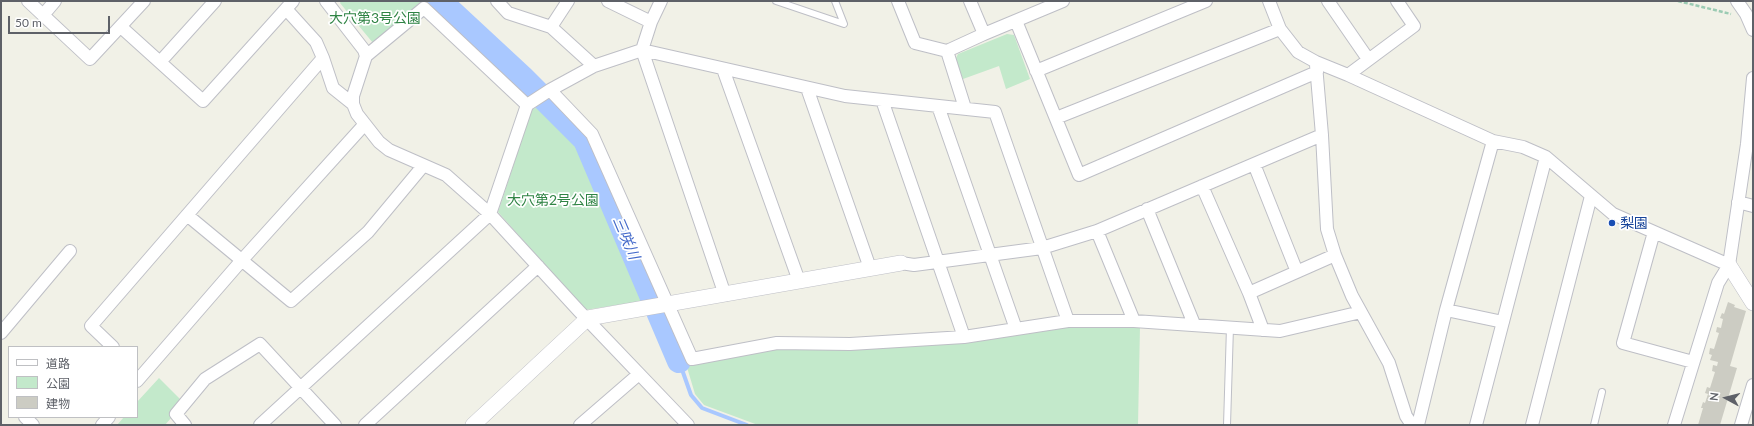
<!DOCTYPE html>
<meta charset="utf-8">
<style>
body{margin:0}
#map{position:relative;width:1754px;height:426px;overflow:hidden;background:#f1f1e7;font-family:Lato,"Noto Sans JP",sans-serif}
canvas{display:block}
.frame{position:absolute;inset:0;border:2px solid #5e6168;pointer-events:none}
.legend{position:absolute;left:8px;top:346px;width:130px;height:72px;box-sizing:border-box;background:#fff;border:1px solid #bfc0c3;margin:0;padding:5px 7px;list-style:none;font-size:12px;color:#5e6168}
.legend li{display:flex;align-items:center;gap:8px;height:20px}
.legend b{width:20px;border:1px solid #bfc0c3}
.north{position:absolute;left:1706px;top:378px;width:40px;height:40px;-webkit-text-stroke:3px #fff;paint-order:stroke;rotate:277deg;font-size:11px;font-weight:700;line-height:16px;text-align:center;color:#5e6168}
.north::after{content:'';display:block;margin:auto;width:14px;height:18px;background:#5e6168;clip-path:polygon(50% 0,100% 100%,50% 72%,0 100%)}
.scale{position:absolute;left:8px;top:16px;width:102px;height:18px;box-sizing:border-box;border:2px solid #5e6168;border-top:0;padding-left:5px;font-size:12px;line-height:14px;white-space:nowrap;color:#5e6168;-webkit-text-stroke:3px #fff;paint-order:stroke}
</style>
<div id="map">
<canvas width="1754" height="426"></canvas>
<div class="frame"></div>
<ul class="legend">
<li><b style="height:5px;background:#fff"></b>道路</li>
<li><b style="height:11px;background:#c3e9cb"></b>公園</li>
<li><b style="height:11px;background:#ccccc3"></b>建物</li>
</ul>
<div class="north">N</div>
<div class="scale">50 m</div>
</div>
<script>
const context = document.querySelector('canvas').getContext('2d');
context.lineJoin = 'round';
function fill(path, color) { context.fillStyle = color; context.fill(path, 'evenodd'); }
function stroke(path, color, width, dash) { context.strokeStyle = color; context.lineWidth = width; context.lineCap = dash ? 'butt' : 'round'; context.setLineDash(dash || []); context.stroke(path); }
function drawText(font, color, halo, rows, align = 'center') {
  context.font = font + ' Lato,"Noto Sans JP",sans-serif'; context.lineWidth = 3.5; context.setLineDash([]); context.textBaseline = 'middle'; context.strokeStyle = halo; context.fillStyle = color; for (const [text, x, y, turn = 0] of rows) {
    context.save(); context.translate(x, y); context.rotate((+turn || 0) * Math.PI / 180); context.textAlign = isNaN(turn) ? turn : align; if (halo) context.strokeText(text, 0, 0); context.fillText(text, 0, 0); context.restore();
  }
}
fill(new Path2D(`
 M341,1H422L373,43L340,3Z
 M1007,34L1014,35L1030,79L1006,89L999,66L963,79L955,60L958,54Z
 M542,106L581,142L650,300L585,310L498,212L532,109Z
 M1069,325L1140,327L1138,425H758L704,405L695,394L686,364L774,348Z
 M159,378L184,403L165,425H117L124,417H137V402Z`), '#c3e9cb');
stroke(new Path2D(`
 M679,361L691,395L702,408L747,425`), '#a9c8ff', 4);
stroke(new Path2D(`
 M440,1L522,77L585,140L679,361`), '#a9c8ff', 24);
fill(new Path2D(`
 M1728,302L1735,305L1734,307L1746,311L1730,366L1737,368L1720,425H1698L1703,408H1701L1703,402L1705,403L1708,394L1705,393L1707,387L1710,388L1715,372L1712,371L1713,365L1717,366L1718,362L1710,360L1712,355L1709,354L1710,348L1714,349L1719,333L1716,332L1717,327L1721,328L1723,319L1720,318L1722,313L1724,314Z`), '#ccccc3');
const service = new Path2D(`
 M776,1L844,24L835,1
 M1227,425L1230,327
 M1594,425L1602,392`);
const minor = new Path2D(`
 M28,1L90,59L144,1
 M326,1L364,50L366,56L353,96V104L357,114L379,142L389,150L446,175L490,214L579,311L688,425
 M497,1L508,13L551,27L594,66
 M608,1L651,22
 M661,1L651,22L642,50L725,295
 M898,1L915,43L947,51
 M970,1L984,34
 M1269,1L1280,29L1298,52L1316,62L1348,75L1493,141L1523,147L1546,157L1613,214L1729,265
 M1328,1L1368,59
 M1737,1L1746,14L1753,30
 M286,9L316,42L323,58L333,88L353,104
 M44,14L55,1
 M1016,21L1079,175L1317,72
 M121,27L203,101L293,1
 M551,27L568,1
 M366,56L424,8L527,105
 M160,62L215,1
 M1316,65L1322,135L1327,229L1335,255L1352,296L1389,363L1406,416L1412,425
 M723,69L799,281
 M1036,71L1206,1
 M1348,75L1414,26L1397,1
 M807,88L870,268
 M550,90L592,134L692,359L777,343L850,344L964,337L1068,321H1134L1280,331L1361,312
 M882,100L964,337
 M938,106L1016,329
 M965,108L947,51L984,34L1063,1
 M1056,118L1280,29
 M1254,164L1297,272
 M1202,186L1249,293L1263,330
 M1738,202L1753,206
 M1147,209L1194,324
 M187,215L291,301L368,232L423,166
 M1097,231L1134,321
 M1654,232L1623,343L1693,362
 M901,263L914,265L1042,248L1097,231L1322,135
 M1249,293L1335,255
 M1446,310L1503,322
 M1,333L70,251
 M113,347L91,326L323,58
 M137,381L242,260L364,125
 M25,417L33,425
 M102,425L109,417
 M185,425L176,414L205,379L260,344L335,425
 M260,425L490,214L527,105L550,90L594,66L642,50L845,96L995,112L1068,321
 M365,425L538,266
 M580,425L639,374
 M1418,425L1446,310L1493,141
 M1476,425L1546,157
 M1532,425L1591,196
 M1674,425L1718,283L1729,265L1747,144L1753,78
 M1741,425L1753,385`);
const tertiary = new Path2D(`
 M1729,265L1753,303
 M473,425L588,318L901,263`);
stroke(service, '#bebfc6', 8);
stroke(minor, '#bebfc6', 14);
stroke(tertiary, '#bebfc6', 16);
stroke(new Path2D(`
 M1678,1L1731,14`), '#9bcbb3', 2.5, [4, 2]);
stroke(service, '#fff', 6);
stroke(minor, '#fff', 12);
stroke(tertiary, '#fff', 15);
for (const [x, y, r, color] of [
 [1612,223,4,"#1a4fb4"]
]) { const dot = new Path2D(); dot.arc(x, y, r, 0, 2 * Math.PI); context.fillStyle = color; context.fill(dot); stroke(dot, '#fff', 1.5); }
drawText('14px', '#308445', '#fff', [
 ["大穴第3号公園",375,18],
 ["大穴第2号公園",553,200]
]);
drawText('14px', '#164399', '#fff', [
 ["梨園",1620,223]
], 'left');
drawText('italic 15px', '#446aca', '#fff', [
 ["三咲川",626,238,67]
]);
</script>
